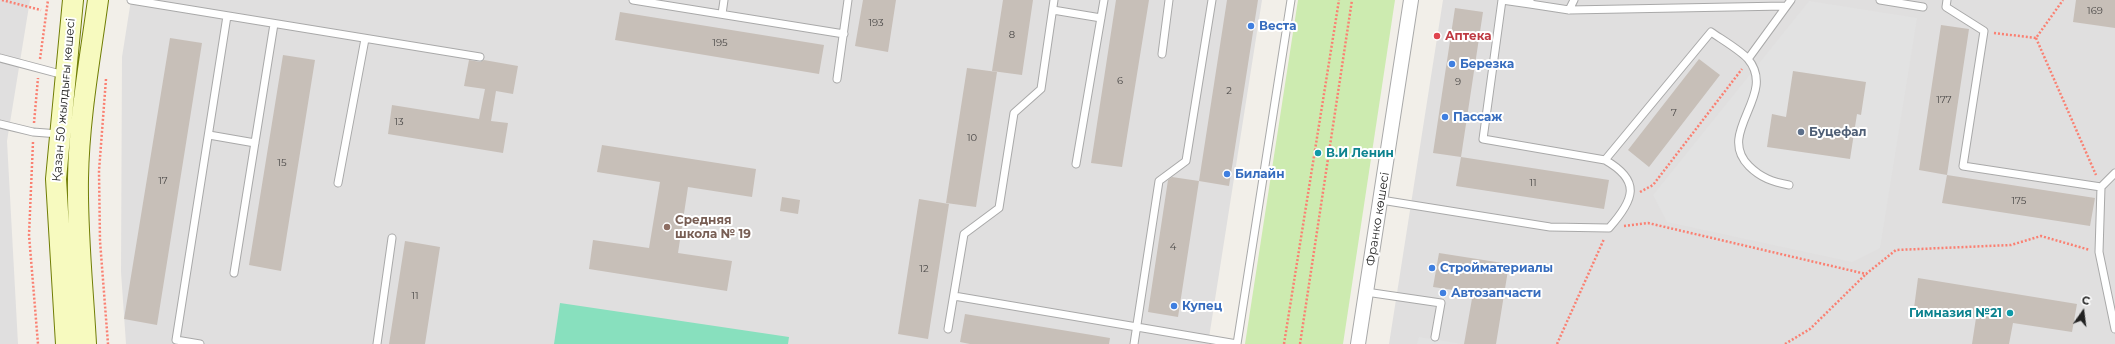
<!DOCTYPE html>
<meta charset="utf-8">
<style>
body{margin:0}
#map{position:relative;width:2115px;height:344px;overflow:hidden;background:#f2efe9;font-family:Montserrat,sans-serif}
canvas{display:block}
.north{position:absolute;left:2063px;top:292px;width:40px;height:40px;-webkit-text-stroke:3px #fff;paint-order:stroke;rotate:14deg;font-size:11px;font-weight:700;line-height:16px;text-align:center;color:#222}
.north::after{content:'';display:block;margin:auto;width:14px;height:18px;background:#222;clip-path:polygon(50% 0,100% 100%,50% 72%,0 100%)}
</style>
<div id="map">
<canvas width="2115" height="344"></canvas>
<div class="north">С</div>
</div>
<script>
const context = document.querySelector('canvas').getContext('2d');
context.lineJoin = 'round';
function fill(path, color) { context.fillStyle = color; context.fill(path, 'evenodd'); }
function stroke(path, color, width, dash) { context.strokeStyle = color; context.lineWidth = width; context.lineCap = dash ? 'butt' : 'round'; context.setLineDash(dash || []); context.stroke(path); }
function drawText(font, color, halo, rows, align = 'center') {
  context.font = font + ' Montserrat,sans-serif'; context.lineWidth = 4; context.setLineDash([]); context.textBaseline = 'middle'; context.strokeStyle = halo; context.fillStyle = color; for (const [text, x, y, turn = 0] of rows) {
    context.save(); context.translate(x, y); context.rotate((+turn || 0) * Math.PI / 180); context.textAlign = isNaN(turn) ? turn : align; if (halo) context.strokeText(text, 0, 0); context.fillText(text, 0, 0); context.restore();
  }
}
fill(new Path2D(`
 M0,0H30L7,141L18,344H0Z
 M131,0H1262L1208,344H126L121,272L122,57Z
 M1443,0H2115V344H1389Z`), '#e0dfdf');
fill(new Path2D(`
 M1298,0H1395L1343,344H1245Z`), '#cdebb0');
fill(new Path2D(`
 M560,303L789,337L788,344H554Z`), '#88e0be');
fill(new Path2D(`
 M1809,1L1917,18L1880,248L1852,262L1667,222L1653,195Z
 M1419,337L1462,344H1417Z`), '#e2e2e2');
fill(new Path2D(`
 M863,0H896L888,52L855,46Z
 M1003,0H1033L1022,75L992,71Z
 M1116,0H1149L1122,167L1091,163Z
 M1227,0H1258L1229,186L1199,181Z
 M2076,0H2115V28L2073,22Z
 M1455,8L1483,12L1461,157L1433,153Z
 M620,12L824,45L819,74L615,40Z
 M1941,25L1969,29L1947,175L1919,170Z
 M170,38L202,43L157,325L124,319Z
 M283,55L315,60L281,271L249,265Z
 M1699,59L1720,75L1649,167L1628,150Z
 M469,60L480,62L484,60L518,66L513,94L496,91L491,121L508,123L503,153L388,134L392,105L479,119L485,89L464,86Z
 M967,68L997,72L976,207L946,203Z
 M1793,71L1866,82L1861,115L1857,114L1850,159L1767,147L1772,114L1786,117Z
 M602,145L756,169L752,197L688,187L678,253L732,261L727,291L589,269L593,240L649,248L660,182L597,172Z
 M1461,157L1609,180L1604,209L1456,186Z
 M1947,175L2095,198L2090,226L1942,203Z
 M1172,177L1199,181L1178,317L1148,312L1168,180Z
 M782,197L800,200L798,214L780,211Z
 M919,199L949,204L928,339L898,334Z
 M405,241L440,247L425,344H389Z
 M1439,253L1509,264L1496,344H1464L1473,293L1433,287Z
 M1918,278L2077,304L2072,332L2013,323L2009,344H1972L1976,318L1914,308Z
 M965,314L1110,338L1109,344H970L960,342Z`), '#c7bfb8');
const lane = new Path2D(`
 M131,0L480,57
 M633,0L844,34
 M1502,0L1483,139L1605,160L1711,32C1721,39 1740,50 1748,59C1778,95 1715,132 1749,166C1761,178 1773,182 1789,185
 M1502,0L1530,4V0
 M1880,0L1923,7
 M1947,0L1946,7L1984,31L1963,166L2101,187L2115,173
 M1530,4L1569,10L1785,6
 M1053,10L1101,18
 M1569,10L1574,0
 M722,14L724,0
 M1162,54L1169,0
 M0,58L64,75
 M1748,59L1791,0
 M837,79L848,0
 M0,124L33,132L59,134
 M209,135L255,143
 M1076,164L1104,0
 M338,183L365,39
 M2101,187L2099,252L2115,329
 M1381,200L1550,227L1609,228C1634,200 1642,181 1605,160
 M234,273L274,24
 M1366,292L1441,303L1435,337
 M954,296L1237,344
 M948,329L964,234L999,208L1014,113L1041,89L1054,0
 M200,344L176,340L227,16
 M377,344L392,238
 M1134,344L1159,181L1186,161L1212,0
 M1237,344L1291,0`);
const street = new Path2D(`
 M1358,344L1411,0`);
const secondary = new Path2D(`
 M66,344L56,179L73,0
 M86,344C83,288 77,233 78,178C79,118 90,59 98,0`);
stroke(lane, '#a9a9a9', 9);
stroke(street, '#a9a9a9', 16);
stroke(secondary, '#707d05', 22);
stroke(new Path2D(`
 M2,0L41,10
 M1994,33L2036,38L2063,0
 M2036,38L2096,175
 M40,59L48,0
 M106,79L99,171L100,241L108,344
 M34,123L38,78
 M33,142L29,235L38,344
 M1640,192L1653,185L1742,69
 M1624,226L1648,223L1866,274L1896,250L2011,245L2041,236L2090,250
 M1284,344L1339,0
 M1300,344L1352,0
 M1557,344L1604,239
 M1785,344L1810,329L1866,274`), '#fa8072', 2.5, [2, 2]);
stroke(lane, '#fff', 7);
stroke(street, '#fff', 14);
stroke(secondary, '#f7fabf', 20);
for (const [x, y, r, color] of [
 [1251,26,4,"#3f7fe0"],
 [1437,36,4,"#e0444e"],
 [1452,64,4,"#3f7fe0"],
 [1445,117,4,"#3f7fe0"],
 [1801,132,4,"#5c6f8a"],
 [1318,153,4,"#0f9aa8"],
 [1227,174,4,"#3f7fe0"],
 [667,227,4,"#8d6e63"],
 [1432,268,4,"#3f7fe0"],
 [1443,293,4,"#3f7fe0"],
 [1174,306,4,"#3f7fe0"],
 [2010,313,4,"#0f9aa8"]
]) { const dot = new Path2D(); dot.arc(x, y, r, 0, 2 * Math.PI); context.fillStyle = color; context.fill(dot); stroke(dot, '#fff', 1.5); }
drawText('10px', '#4b4948', null, [
 ["169",2095,11],
 ["193",876,23],
 ["8",1012,35],
 ["195",720,43],
 ["6",1120,81],
 ["9",1458,82],
 ["2",1229,91],
 ["177",1944,100],
 ["7",1674,113],
 ["13",399,122],
 ["10",972,138],
 ["15",282,163],
 ["17",163,181],
 ["11",1533,183],
 ["175",2019,201],
 ["4",1173,247],
 ["12",924,269],
 ["11",415,296]
]);
drawText('bold 12px', '#366cbe', '#fff', [
 ["Веста",1259,26],
 ["Березка",1460,64],
 ["Пассаж",1453,117],
 ["Билайн",1235,174],
 ["Стройматериалы",1440,268],
 ["Автозапчасти",1451,293],
 ["Купец",1182,306]
], 'left');
drawText('bold 12px', '#be3a42', '#fff', [
 ["Аптека",1445,36]
], 'left');
drawText('12px', '#222', '#fff', [
 ["Қазан 50 жылдығы көшесі",64,100,-85],
 ["Франко көшесі",1378,219,-81]
]);
drawText('bold 12px', '#4e5e75', '#fff', [
 ["Буцефал",1809,132]
], 'left');
drawText('bold 12px', '#0d838f', '#fff', [
 ["В.И Ленин",1326,153],
 ["Гимназия №21",2002,313,"right"]
], 'left');
drawText('bold 12px', '#785e54', '#fff', [
 ["Средняя",675,220],
 ["школа № 19",675,234]
], 'left');
</script>
